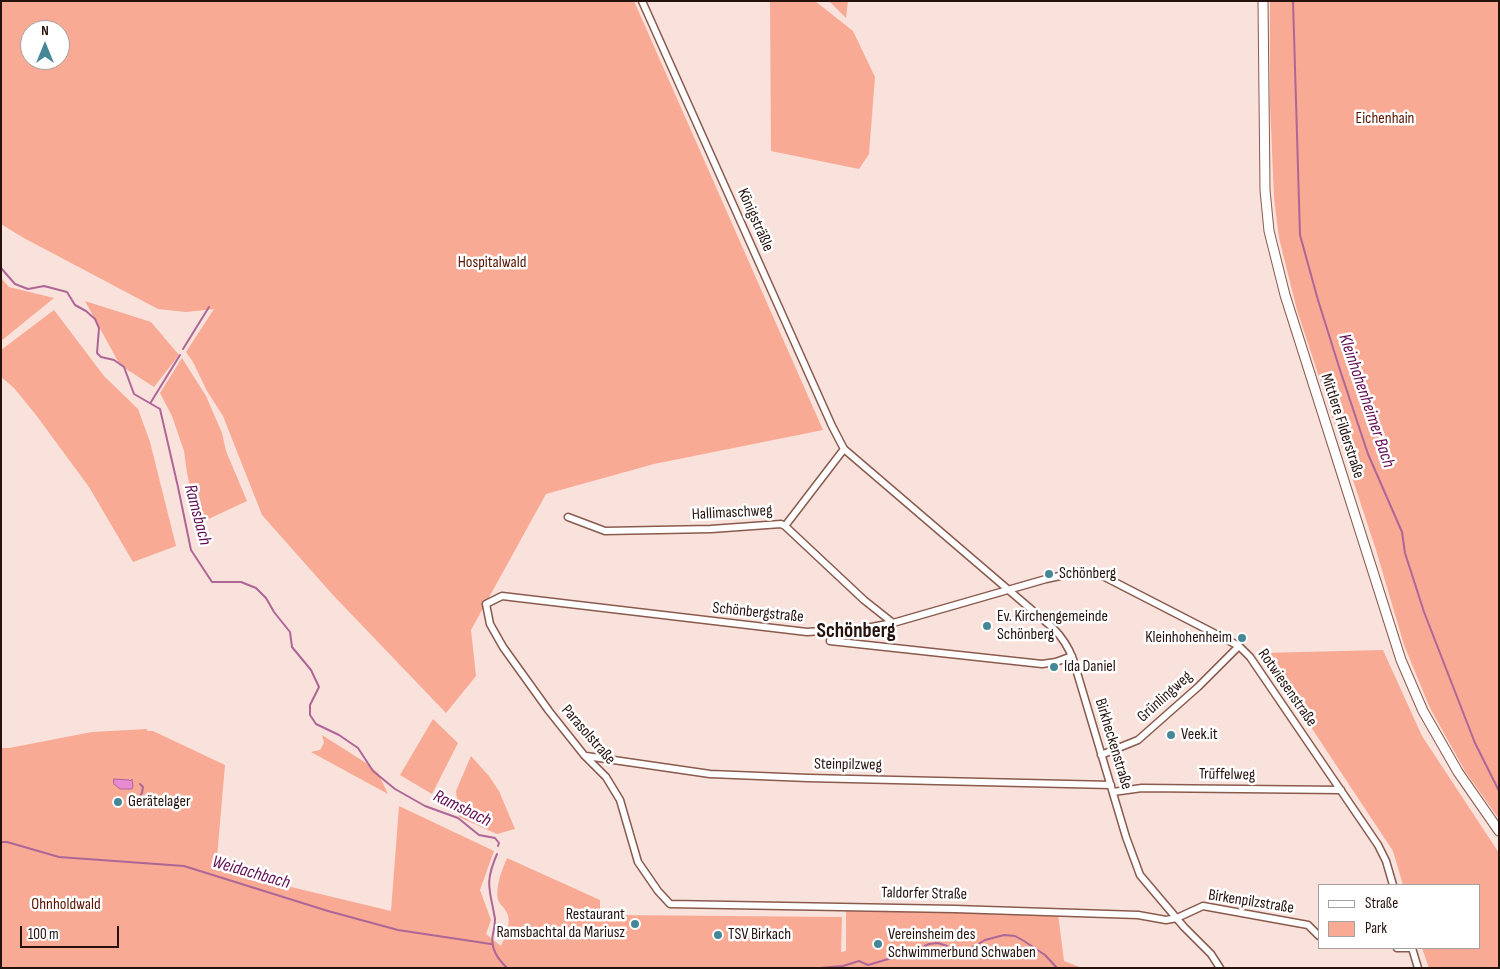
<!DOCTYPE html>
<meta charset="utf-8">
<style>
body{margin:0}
#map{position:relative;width:1500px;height:969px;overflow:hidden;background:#f9e2db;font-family:"Sofia Sans Condensed",sans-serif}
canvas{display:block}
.frame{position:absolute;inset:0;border:2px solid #25120d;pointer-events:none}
.legend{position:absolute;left:1318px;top:884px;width:162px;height:65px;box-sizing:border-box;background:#fff;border:1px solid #a8a09e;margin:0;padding:6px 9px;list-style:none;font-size:15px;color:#25120d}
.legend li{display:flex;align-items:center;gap:10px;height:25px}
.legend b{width:25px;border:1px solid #a8a09e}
.north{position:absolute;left:20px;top:20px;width:50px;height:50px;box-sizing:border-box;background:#fff;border:1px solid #a8a09e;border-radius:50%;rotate:0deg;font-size:14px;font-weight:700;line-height:20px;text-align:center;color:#25120d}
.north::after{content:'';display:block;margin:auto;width:18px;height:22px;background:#448797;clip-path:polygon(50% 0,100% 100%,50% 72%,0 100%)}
.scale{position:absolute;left:20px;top:926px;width:99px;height:22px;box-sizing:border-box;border:2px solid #25120d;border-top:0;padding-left:6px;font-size:15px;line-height:18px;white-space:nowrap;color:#25120d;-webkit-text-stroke:4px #fff;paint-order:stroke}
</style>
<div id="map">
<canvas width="1500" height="969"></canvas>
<div class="frame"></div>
<ul class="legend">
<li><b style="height:6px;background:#fff"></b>Straße</li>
<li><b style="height:14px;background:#f8aa94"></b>Park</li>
</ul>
<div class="north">N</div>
<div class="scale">100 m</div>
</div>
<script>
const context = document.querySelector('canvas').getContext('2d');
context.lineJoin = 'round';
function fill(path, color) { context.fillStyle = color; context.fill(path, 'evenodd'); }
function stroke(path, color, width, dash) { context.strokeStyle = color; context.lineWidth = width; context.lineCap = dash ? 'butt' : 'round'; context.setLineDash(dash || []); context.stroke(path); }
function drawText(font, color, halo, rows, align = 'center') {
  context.font = font + ' "Sofia Sans Condensed",sans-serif'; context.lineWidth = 5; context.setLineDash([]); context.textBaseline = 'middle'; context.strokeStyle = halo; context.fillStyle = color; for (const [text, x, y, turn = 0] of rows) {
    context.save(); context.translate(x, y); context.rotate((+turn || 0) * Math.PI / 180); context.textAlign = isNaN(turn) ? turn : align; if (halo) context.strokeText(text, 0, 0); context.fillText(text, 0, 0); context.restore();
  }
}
fill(new Path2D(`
 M1,1H634L823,430L654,464L546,494L471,630L476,676L446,713L333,595L262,515L223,416L207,391L193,362L186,352L214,309L186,312L158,309L22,237L1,224ZM30,30H60V60H30Z
 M774,1H815L853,31L875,77L869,154L859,169L771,151L770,2Z
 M829,1H848L846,18Z
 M1270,1H1499V819L1465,771L1430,708L1404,645L1376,550L1297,310L1279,238L1274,198L1270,103Z
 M1,278L9,287L54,298L1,341Z
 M85,301L151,322L179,355L154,387L120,365Z
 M54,310L104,376L138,409L150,442L176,546L133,562L89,487L36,415L14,388L1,377V350Z
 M182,358L206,396L222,433L226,451L247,501L200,523L194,505L187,473L184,451L172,416L160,393Z
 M1383,650L1422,736L1499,853V968H1429L1422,948H1479V885H1403L1393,851L1262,653Z
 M433,719L458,743L432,794L400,775Z
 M147,729V731H153L225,765L216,869L391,911L399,806L494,851L480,890L491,920L486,934L501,946C505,937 512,923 507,913C505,908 500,905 498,900C495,887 502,870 507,858L600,900V910L608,911L611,916L614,917L619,915L842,917L841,952L846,951V911L1058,914L1064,961L1082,968H1V748H9L92,732Z
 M322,735L366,763L378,773L388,794L311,752L320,750L324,743Z
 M471,756L489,776L499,791L515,829L497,834L459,817L456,791Z`), '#f8aa94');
const water = new Path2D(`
 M114,779L129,780L130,781L132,779L133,787L132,789H120L114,784Z`);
fill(water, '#e88ad2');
stroke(water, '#ae6697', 1);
stroke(new Path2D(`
 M1293,1L1300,235L1318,300L1340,370L1368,454L1402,532L1405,553L1424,612L1475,743L1499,791
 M1,268L15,284L28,289L44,286L67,292L75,305L86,311L95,319L99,328L97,353L101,357L114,360L124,367L134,394L160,409L178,487L191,550L212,582H241L256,588L266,598L274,612L290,632L292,647L311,670L319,687L310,705V715L316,724L339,735L358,748L373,771L395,789L425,806L458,818L479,835L495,838L499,843L498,846
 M183,349L209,307
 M151,402L180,355
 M137,800L142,793L143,787L140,784
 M1,842H7L59,857L184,866L328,911L398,930L491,944
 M497,854C484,884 490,889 495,919C495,924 494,929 493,934C490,948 497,958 507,968
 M820,968L843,966L859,961L868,965L892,958L900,954L910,953L929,944L938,943L947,946L955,952L963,953L985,940L1004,935L1015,936L1024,941L1045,955L1057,968`), '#ae6697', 2);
const minor = new Path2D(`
 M642,1L832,426L844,449L1053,628C1062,637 1068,646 1073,659L1126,837L1140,875L1184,927L1211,954L1220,968
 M568,517L605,531L711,529L781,524L785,526L864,600L893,623
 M785,526L844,449
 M830,641L1042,664L1056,662L1072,656
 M1101,755L1138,740L1198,687L1239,646
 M586,756L710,774L808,778L1111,785
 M1113,792L1142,788L1341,790
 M1319,936L1308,925L1203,906L1177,918L1166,920L1138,915L955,909L670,904L658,891L638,862L620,800L606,777L584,755L549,711L503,647L490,624L486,604L502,596L807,632L866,628L893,623L1046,579L1078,572L1099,574L1239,646L1250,657L1378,845L1386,861L1393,885
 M1397,948H1410
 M1412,948L1418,968`);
const secondary = new Path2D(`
 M1263,1L1265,190L1269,231L1285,295L1401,660L1423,711L1458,772L1499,831`);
stroke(minor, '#8a5a4d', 9);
stroke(secondary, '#8a5a4d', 11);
stroke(minor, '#fff', 6);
stroke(secondary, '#fff', 9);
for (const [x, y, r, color] of [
 [1049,574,5,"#448797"],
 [987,626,5,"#448797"],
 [1242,638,5,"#448797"],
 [1054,667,5,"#448797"],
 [1171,735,5,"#448797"],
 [118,802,5,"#448797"],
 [635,924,5,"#448797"],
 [718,935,5,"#448797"],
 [878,944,5,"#448797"]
]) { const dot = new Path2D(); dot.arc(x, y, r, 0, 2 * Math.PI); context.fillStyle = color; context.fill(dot); stroke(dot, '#fff', 2); }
drawText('16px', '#581300', '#fff', [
 ["Eichenhain",1385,119],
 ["Hospitalwald",492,263],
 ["Ohnholdwald",66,905]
]);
drawText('16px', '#25120d', '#fff', [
 ["Königsträßle",755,220,66],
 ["Mittlere Filderstraße",1342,426,72],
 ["Hallimaschweg",732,513,-3],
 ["Schönbergstraße",758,613,6],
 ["Rotwiesenstraße",1287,688,55],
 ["Grünlingweg",1165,697,-42],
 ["Parasolstraße",588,735,49],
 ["Birkheckenstraße",1113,744,73],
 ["Steinpilzweg",848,765,1],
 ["Trüffelweg",1227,775,1],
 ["Taldorfer Straße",924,894,1],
 ["Birkenpilzstraße",1251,902,9]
]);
drawText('16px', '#25120d', '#fff', [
 ["Schönberg",1059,574],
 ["Ev. Kirchengemeinde",997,617],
 ["Schönberg",997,635],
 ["Kleinhohenheim",1232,638,"right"],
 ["Ida Daniel",1064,667],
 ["Veek.it",1181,735],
 ["Gerätelager",128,802],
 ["Restaurant",625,915,"right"],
 ["Ramsbachtal da Mariusz",625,933,"right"],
 ["TSV Birkach",728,935],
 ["Vereinsheim des",888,935],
 ["Schwimmerbund Schwaben",888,953]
], 'left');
drawText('italic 18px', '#620d54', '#fff', [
 ["Kleinhohenheimer Bach",1366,401,71],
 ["Ramsbach",197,515,75],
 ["Ramsbach",462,809,26],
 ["Weidachbach",251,873,16]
]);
drawText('bold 21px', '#25120d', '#fff', [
 ["Schönberg",856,632]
]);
</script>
